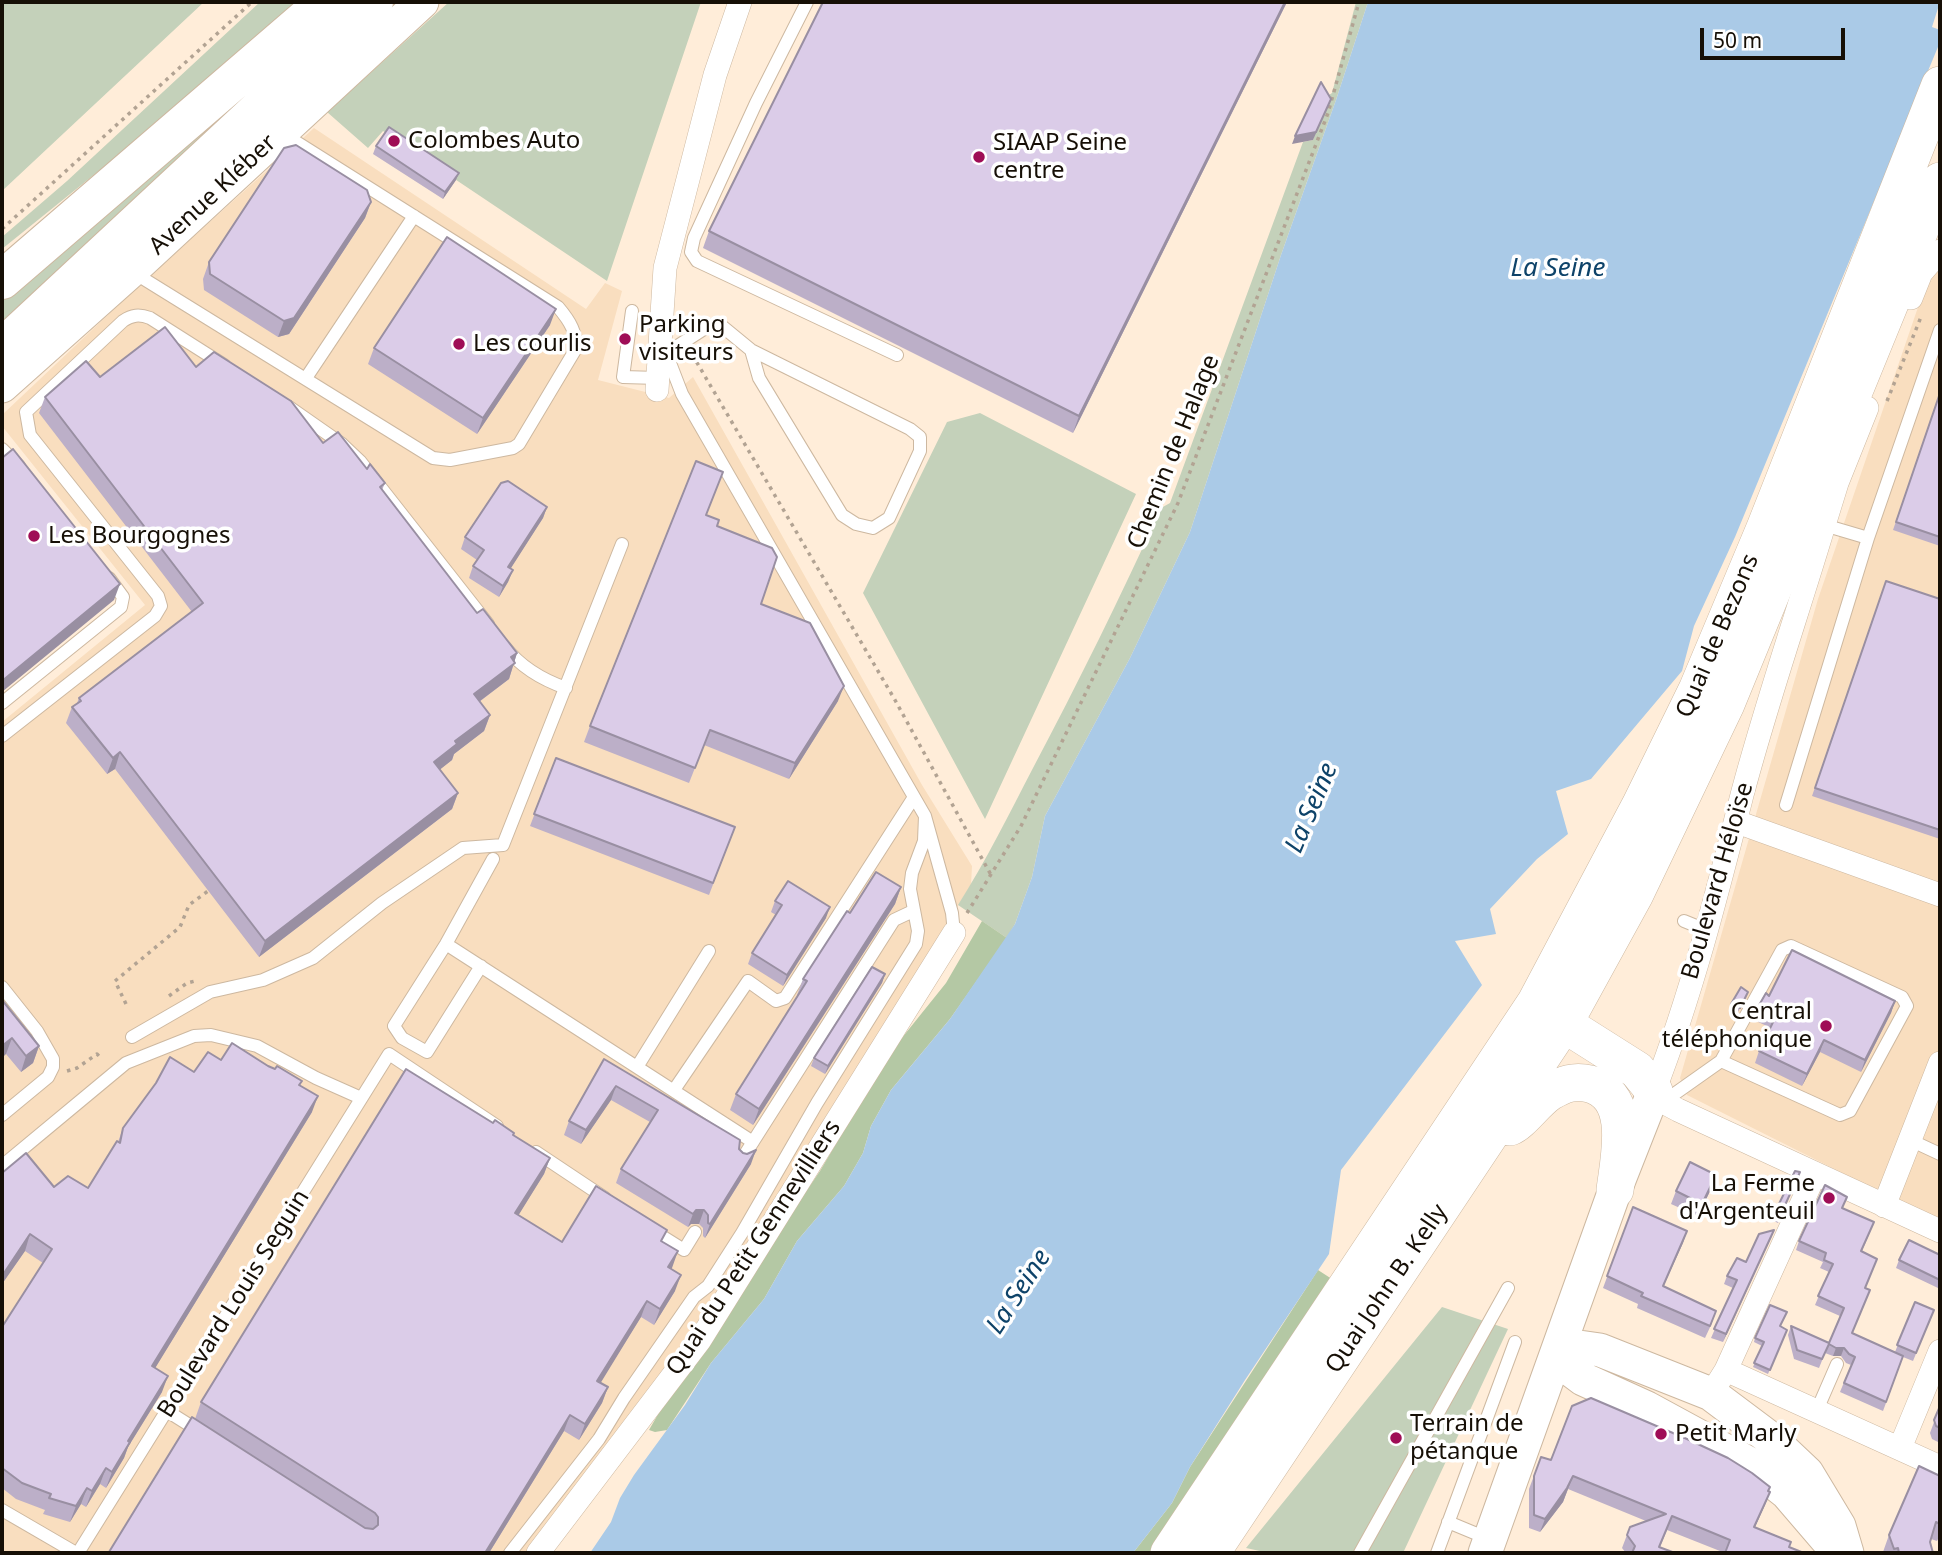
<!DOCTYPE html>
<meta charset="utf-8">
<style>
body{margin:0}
#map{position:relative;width:1942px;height:1555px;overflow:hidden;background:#ffedd9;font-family:"Noto Sans",sans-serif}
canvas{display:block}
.frame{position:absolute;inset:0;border:4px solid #160f06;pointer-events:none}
.scale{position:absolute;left:1700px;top:28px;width:145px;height:32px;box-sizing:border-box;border:4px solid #160f06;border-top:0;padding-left:9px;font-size:21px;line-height:24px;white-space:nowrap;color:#160f06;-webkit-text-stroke:5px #fff;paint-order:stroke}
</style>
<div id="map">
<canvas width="1942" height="1555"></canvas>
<div class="frame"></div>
<div class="scale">50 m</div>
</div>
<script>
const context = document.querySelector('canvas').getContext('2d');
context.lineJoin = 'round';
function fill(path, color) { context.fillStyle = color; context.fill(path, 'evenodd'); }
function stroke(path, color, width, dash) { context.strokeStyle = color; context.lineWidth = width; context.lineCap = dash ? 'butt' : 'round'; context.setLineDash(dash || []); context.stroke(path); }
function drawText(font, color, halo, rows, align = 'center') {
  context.font = font + ' "Noto Sans",sans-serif'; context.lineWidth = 7; context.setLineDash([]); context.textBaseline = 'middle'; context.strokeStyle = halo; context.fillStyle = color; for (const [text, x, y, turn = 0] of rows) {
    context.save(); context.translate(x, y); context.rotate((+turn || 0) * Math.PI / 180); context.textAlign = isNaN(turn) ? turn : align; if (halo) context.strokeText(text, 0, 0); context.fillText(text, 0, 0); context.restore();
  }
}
fill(new Path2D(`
 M314,128L586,309L605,283L622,291L598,380L669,398L693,377L922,785L972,866L971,885L711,1302L646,1396L529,1553H2V722L145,605L2,426V415L130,294Z
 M1940,243V1222L1687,1095L1680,1078L1818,599Z`), '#f9debf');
fill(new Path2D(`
 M2,2H204L2,191Z
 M260,2H298L111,161L2,249V237L67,181Z
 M354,2L2,331V296Z
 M449,2H701L607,281L383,131L368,148L327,112Z
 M1356,2H1368L1336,100L1281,255L1190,532L1130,658L1045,816L1032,877L1015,924L1007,938L958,905C986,861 1009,814 1033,768C1078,683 1121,596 1161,508L1170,503L1303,142L1313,140L1323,99L1332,93Z
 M980,413L1136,494L985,819L863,593L947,422Z
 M1442,1307L1508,1329L1403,1553H1269L1246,1548Z`), '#c4d1ba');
fill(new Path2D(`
 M982,921L1007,938L950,1019L891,1090L871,1126L863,1153L844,1186L797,1241L764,1299L711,1363L667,1430L655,1432L649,1430L676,1383L820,1171L889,1054L946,983Z
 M1318,1270L1338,1283L1156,1553H1133L1172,1503L1190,1467Z`), '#b4c8a4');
fill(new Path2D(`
 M1368,2H1940L1932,27L1940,30V42L1735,537L1694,626L1682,671L1591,779L1556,791L1568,834L1537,859L1490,909L1496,934L1455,941L1482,985L1341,1170L1329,1254L1245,1380L1190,1467L1172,1503L1133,1553H590L611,1522L620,1498L634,1475L685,1405L711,1363L764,1299L797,1241L844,1186L863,1153L871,1126L891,1090L950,1019L1015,924L1032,877L1045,816L1130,658L1190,532L1281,255L1336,100Z`), '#aacae7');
const lane = new Path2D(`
 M807,2L756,103L694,238L691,252L697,261L897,355
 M131,271L433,458L450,460L513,448L519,444L574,352C579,334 569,320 558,307L282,133
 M632,311L623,377L658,378
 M676,347L710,325L723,327L751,350L910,429L920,437V451L889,518L873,528L856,524L842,515L759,378L751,350
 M665,350L682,394L925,816L952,913L954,933
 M306,378L414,216
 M289,407L342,444L360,461L488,624
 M2,449L19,466
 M1868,538L1940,330
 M505,647C520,666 543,680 566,688
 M2,703L121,607L123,597L109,578
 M2,736L155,616L161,606L158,596L30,435L26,412L123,321C132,315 139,314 150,318L224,365
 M1786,805L1868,538L1824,525
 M1684,921L1706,930
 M446,944L753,1142
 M481,966L427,1052L402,1038L394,1026L446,944L493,859
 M2,987L37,1031L53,1059V1067L48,1077L2,1115
 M132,1037L210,992L263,980L313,958L382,903L463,848L503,845L622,544
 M637,1067L709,951
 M674,1090L748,981L776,1001L785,998L914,797
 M1663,1102L1721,1061L1782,950L1791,946L1902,997L1907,1006L1850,1111L1840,1115L1721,1061
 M1910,1140L1940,1154
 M536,1152L605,1198
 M742,1159L894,920L913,911
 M2,1166L126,1063L194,1036L211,1035L257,1046L316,1078L361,1098
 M652,1230L684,1250L695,1232
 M1817,1410L1837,1364
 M167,1411L202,1433
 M2,1510L76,1553
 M1448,1522L1489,1539
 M78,1553L389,1054L497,1126
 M510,1553L599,1439L624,1398L694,1297L708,1286L742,1233L817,1103L916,944L918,931L910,889L912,873L924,841L925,816
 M1360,1553L1508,1288
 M1437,1553L1515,1342`);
const street = new Path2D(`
 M1911,298L1921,273L1940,251
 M657,390L665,268L715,75L740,2
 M1867,408L1837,483L1824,525C1797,615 1766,704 1742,795C1717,894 1691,996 1654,1091L1663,1102L1678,1110L1940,1231
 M1737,822L1940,895
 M1884,1206L1940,1063
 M1726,1370L1940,1467
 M1711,1394L1726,1370L1815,1174
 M1900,1448L1940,1351
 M538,1553L700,1340L954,933`);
const secondary = new Path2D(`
 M2,386L131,271L422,2
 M1558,1350L1579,1347L1600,1350L1711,1394L1771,1439L1807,1473L1839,1526L1847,1553
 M1558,1350L1567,1367L1583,1379L1647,1408L1750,1464L1787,1493L1835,1549
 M1485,1553L1615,1190L1654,1091`);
const primary = new Path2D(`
 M1538,1026L1563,1025L1577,1032L1637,1070L1654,1091
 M1510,1127C1521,1123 1536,1101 1550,1092C1564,1084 1574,1080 1590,1084C1634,1097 1619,1157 1615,1190
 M1169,1553L1536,1002L1641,804L1697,690L1765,528L1940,85
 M1211,1553L1563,1025L1635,894L1726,704L1940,181`);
const highway = new Path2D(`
 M2,280L325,2
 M2,348L374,2`);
stroke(lane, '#cdb8a0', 14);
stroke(street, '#cdb8a0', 24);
stroke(secondary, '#cdb8a0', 35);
stroke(primary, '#cdb8a0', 38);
stroke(highway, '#cdb8a0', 40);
stroke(new Path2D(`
 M2,229L252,2
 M690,357L696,361L895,700L991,875
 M1887,401L1921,317
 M967,913L1021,826L1178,503L1328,113L1359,2
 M169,996L187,983L195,981
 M126,1004L115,981L180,927L189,905L208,891
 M67,1071L77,1068L97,1054L100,1057`), '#b2a393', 3.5, [3.5, 5]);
stroke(lane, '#fff', 12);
stroke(street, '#fff', 23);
stroke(secondary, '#fff', 33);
stroke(primary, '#fff', 37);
stroke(highway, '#fff', 38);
fill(new Path2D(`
 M823,2H1287L1073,433L703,248L709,231Z
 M376,146L456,180L443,199L373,154Z
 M371,202L365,218L289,334L278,337L204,290L203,279L209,262Z
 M550,325L477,434L368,364L374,348Z
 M196,367L367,469L385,483L382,490L477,613L517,653L509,679L479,702L490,715L484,731L454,754L452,760L439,770L458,793L452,809L259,957L115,769L107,774L66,723L72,707L77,703L79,698L192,612L39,413L45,397L100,377Z
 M1940,392V546L1893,530Z
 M547,507L543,518L510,569L513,570L508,582L499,597L469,578L473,566L477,560L461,549L465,537Z
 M706,515L717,526L761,604L838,701L789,779L704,745L689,783L584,742L590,726Z
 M1886,581L1940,599V839L1812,796Z
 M556,758L735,827L709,895L530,826Z
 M901,887L895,904L753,1125L730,1110L736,1094L798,996L797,995L803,979L850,913Z
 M775,901L826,918L783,986L748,964L752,953L776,915L771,912Z
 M885,974L882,983L825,1074L811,1066L814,1058Z
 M1748,992L1738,1012L1730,1008L1731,1004Z
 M1769,996L1895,1001L1891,1013L1861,1072L1820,1052L1802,1086L1755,1063L1759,1051L1771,1028L1754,1020L1758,1007Z
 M2,1000L39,1046L33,1063L21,1072L6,1054Z
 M604,1059L739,1149L751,1164L705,1238L703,1236V1228L699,1224H691L688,1227L616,1183L621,1169L650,1122L611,1100L581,1144L564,1135L569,1121Z
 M221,1060L268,1066L302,1081L300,1086L312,1112L155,1368L162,1392L128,1447L124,1458L106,1488L100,1484L86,1507L81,1504L70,1522L43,1514L45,1510L16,1499L2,1488V1327L43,1263L25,1251L2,1284V1173L54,1187L88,1188L118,1142L123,1128L194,1072Z
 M493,1123L550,1158L544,1174L518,1215L562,1242H662L671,1269L675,1291L654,1325L641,1317L600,1382L608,1387L602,1403L579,1440L564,1431L489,1553H109L192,1417L366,1528L195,1419L201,1402Z
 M1800,1172L1778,1223L1772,1220L1775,1212Z
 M1712,1187L1698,1216L1671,1204L1676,1191Z
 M1633,1207L1687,1231L1663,1287L1712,1323L1705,1338L1637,1308L1638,1304L1603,1288Z
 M1843,1208L1871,1230L1862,1251L1874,1267L1865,1288L1870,1290L1852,1333L1895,1352L1915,1302L1934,1310L1913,1361L1903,1357L1883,1411L1840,1392L1851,1365L1846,1363L1841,1356H1833L1825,1353L1819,1368L1794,1359L1788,1335L1791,1326L1829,1343L1840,1316L1815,1305L1829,1272L1820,1268L1823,1262L1796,1250L1799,1241Z
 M1774,1230L1723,1342L1711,1338L1733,1288L1724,1284L1727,1276L1746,1262Z
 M1940,1255V1283L1938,1288L1896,1268L1899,1260Z
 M1781,1326L1787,1330L1768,1374L1753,1367L1762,1346L1754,1342L1755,1338Z
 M1940,1406V1443L1932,1439L1930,1433Z
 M1541,1457L1551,1460L1770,1492L1755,1527L1725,1553L1667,1530L1660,1547L1675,1553H1626L1622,1548L1630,1527L1646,1521L1568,1489L1563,1502L1540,1532L1529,1528V1489Z
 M1940,1476V1535L1937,1541L1931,1539L1930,1542L1933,1553H1884L1883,1552L1889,1535Z`), '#bcafc8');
fill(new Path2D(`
 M1285,2H1287L1073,433L1079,416Z
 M1331,99L1313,140L1292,144L1295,136Z
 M459,173L456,180L443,199L445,192Z
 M371,202L365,218L289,334L278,337L284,321Z
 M556,309L550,325L477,434L483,418Z
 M547,507L543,518L504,579L508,567Z
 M513,570L508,582L499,597L503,586Z
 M120,584L114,600L2,692V680Z
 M517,653L509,679L468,710L474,694L511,657Z
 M844,686L838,701L789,779L795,763Z
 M490,715L484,731L454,754L452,760L428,779L434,762L455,741Z
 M120,752L115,769L107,774L113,758Z
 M458,793L452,809L259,957L265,941Z
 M901,887L895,904L753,1125L759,1109Z
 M830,907L826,918L783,986L787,975Z
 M885,974L882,983L825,1074L828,1066Z
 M1895,1001L1891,1013L1861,1072L1865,1060Z
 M12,1038L6,1054L2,1058V1046Z
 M1824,1040L1820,1052L1802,1086L1807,1074Z
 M39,1046L33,1063L21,1072L26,1056Z
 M616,1086L611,1100L581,1144L586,1130Z
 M318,1096L312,1112L146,1383L152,1366Z
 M756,1150L751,1164L705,1238L710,1224Z
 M550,1158L544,1174L510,1229L515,1213Z
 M1716,1175L1712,1187L1698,1216L1702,1204Z
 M696,1210H704L699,1224H691L688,1227L693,1214Z
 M1774,1230L1771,1238L1723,1342L1726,1334Z
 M1687,1231L1683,1243L1658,1298L1663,1286Z
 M30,1234L25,1251L2,1284V1276Z
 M678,1251L672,1268L662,1283L668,1267Z
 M681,1275L675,1291L654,1325L660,1309Z
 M647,1301L641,1317L592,1397L597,1381Z
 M1836,1348H1844L1841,1356H1833Z
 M168,1376L162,1392L128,1447L124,1458L106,1488L112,1472L128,1441Z
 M608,1387L602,1403L579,1440L585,1424Z
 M570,1415L564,1431L489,1553H485Z
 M106,1468L100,1484L86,1507L92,1491Z
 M1573,1476L1563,1502L1540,1532L1545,1519Z
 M87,1488L81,1504L70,1522L76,1506Z
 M1770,1492L1765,1505L1749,1540L1754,1527Z`), '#998fa2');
const building = new Path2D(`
 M823,2H1285L1079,416L709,231Z
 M1321,82L1331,99L1316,132L1295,136Z
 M389,127L459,173L445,192L376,146Z
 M296,145L367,190L371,202L294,318L284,321L210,274L209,262L284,148Z
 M447,237L556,309L483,418L374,348Z
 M165,327L196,367L214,352L291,401L323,443L338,432L367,469L370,464L385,483L380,487L477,613L483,609L517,653L511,657L515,663L474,694L490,715L455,741L457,744L434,762L458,793L265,941L120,752L113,758L72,707L81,701L79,698L203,603L45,397L86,361L100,377Z
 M1940,393V537L1896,522Z
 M13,449L120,584L2,681V458Z
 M696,461L723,472L706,515L719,520L717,526L772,548L777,557L761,604L810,623L844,686L795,763L710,730L695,768L590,726Z
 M508,481L547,507L508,567L513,570L503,586L473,566L484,550L465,537L501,483Z
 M1886,581L1940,599V830L1815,788Z
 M556,758L735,827L713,883L534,814Z
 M876,872L901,887L759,1109L736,1094L807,981L803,979L847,911L850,913Z
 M788,881L830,907L787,975L752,953L782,905L775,901Z
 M1792,950L1895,1001L1865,1060L1824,1040L1807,1074L1759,1051L1776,1016L1758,1007L1766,993L1769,996Z
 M872,967L885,974L828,1066L814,1058Z
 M1741,987L1748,992L1740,1008L1731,1004Z
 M2,1000L39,1046L26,1056L12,1038L2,1046Z
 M232,1043L268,1066L275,1069L277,1066L302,1081L299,1085L318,1096L152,1366L168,1376L128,1441L130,1442L112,1472L106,1468L92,1491L87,1488L76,1506L49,1498L51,1494L22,1483L2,1468V1327L52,1249L30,1234L2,1276V1173L26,1153L54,1187L68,1176L88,1188L117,1141L120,1143L123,1128L156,1083L170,1057L194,1072L208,1052L221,1060Z
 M604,1059L740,1140L739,1149L743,1153L747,1154L756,1150L710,1224L708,1223V1215L704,1210H696L693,1214L621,1169L658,1110L616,1086L586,1130L569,1121Z
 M406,1069L493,1123L495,1120L514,1133L513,1135L550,1158L515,1213L562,1242L596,1186L667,1230L661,1241L678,1251L668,1267L681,1275L660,1309L647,1301L597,1381L608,1387L585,1424L570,1415L485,1553H112L109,1552L192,1417L365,1528L373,1529L378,1525V1517L375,1513L201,1402Z
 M1690,1162L1716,1175L1702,1204L1676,1191Z
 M1795,1171L1800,1172L1781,1214L1775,1212Z
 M1825,1185L1847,1197L1842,1208L1874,1222L1861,1251L1877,1259L1865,1288L1870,1290L1852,1333L1903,1356L1886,1402L1844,1383L1855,1357L1849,1354L1844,1348H1836L1829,1344L1822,1359L1797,1350L1791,1326L1829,1343L1844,1308L1818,1296L1833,1264L1824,1260L1826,1253L1799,1241Z
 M1633,1207L1687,1231L1663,1286L1716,1311L1710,1326L1641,1296L1643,1293L1607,1276Z
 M1774,1230L1726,1334L1714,1329L1737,1280L1727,1276L1737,1258L1746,1262L1759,1234Z
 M1909,1240L1940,1255V1280L1899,1260Z
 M1915,1302L1934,1310L1916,1353L1897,1345Z
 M1770,1305L1787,1312L1780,1326L1787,1330L1770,1370L1754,1363L1764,1342L1755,1338Z
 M1591,1398L1687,1439L1728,1458L1752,1473L1770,1487L1768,1491L1770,1492L1754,1527L1791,1542L1789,1547L1804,1553H1725L1730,1540L1672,1516L1659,1547L1675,1553H1632L1635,1546L1627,1535L1630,1527L1666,1514L1573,1476L1567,1488L1545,1519L1534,1515V1476L1541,1457L1551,1460L1572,1406Z
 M1940,1406V1428L1936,1426L1934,1420Z
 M1919,1466L1940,1476V1524L1936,1522L1930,1542L1933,1553H1899L1898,1548L1894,1549L1889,1535Z`);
fill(building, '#dbcce8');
stroke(building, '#998fa2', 2);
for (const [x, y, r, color] of [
 [394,141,7,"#9f0d56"],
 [979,157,7,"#9f0d56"],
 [625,339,7,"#9f0d56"],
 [459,344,7,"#9f0d56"],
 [34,536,7,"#9f0d56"],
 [1826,1026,7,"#9f0d56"],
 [1829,1198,7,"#9f0d56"],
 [1661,1434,7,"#9f0d56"],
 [1396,1438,7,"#9f0d56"]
]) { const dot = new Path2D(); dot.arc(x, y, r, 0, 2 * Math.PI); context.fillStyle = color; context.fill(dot); stroke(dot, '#fff', 2.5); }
drawText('24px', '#160f06', '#fff', [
 ["Colombes Auto",408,141],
 ["SIAAP Seine",993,143],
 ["centre",993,171],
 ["Parking",639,325],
 ["visiteurs",639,353],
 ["Les courlis",473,344],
 ["Les Bourgognes",48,536],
 ["Central",1812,1012,"right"],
 ["téléphonique",1812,1040,"right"],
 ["La Ferme",1815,1184,"right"],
 ["d'Argenteuil",1815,1212,"right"],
 ["Terrain de",1410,1424],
 ["pétanque",1410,1452],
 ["Petit Marly",1675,1434]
], 'left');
drawText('24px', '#160f06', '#fff', [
 ["Avenue Kléber",213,195,-43],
 ["Chemin de Halage",1174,452,-68],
 ["Quai de Bezons",1718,636,-67],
 ["Boulevard Héloïse",1718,881,-74],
 ["Quai du Petit Gennevilliers",754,1248,-57],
 ["Quai John B. Kelly",1387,1289,-56],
 ["Boulevard Louis Seguin",234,1304,-58]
]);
drawText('italic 26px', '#0e4369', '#fff', [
 ["La Seine",1558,269],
 ["La Seine",1312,808,-67],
 ["La Seine",1019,1292,-57]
]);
</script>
